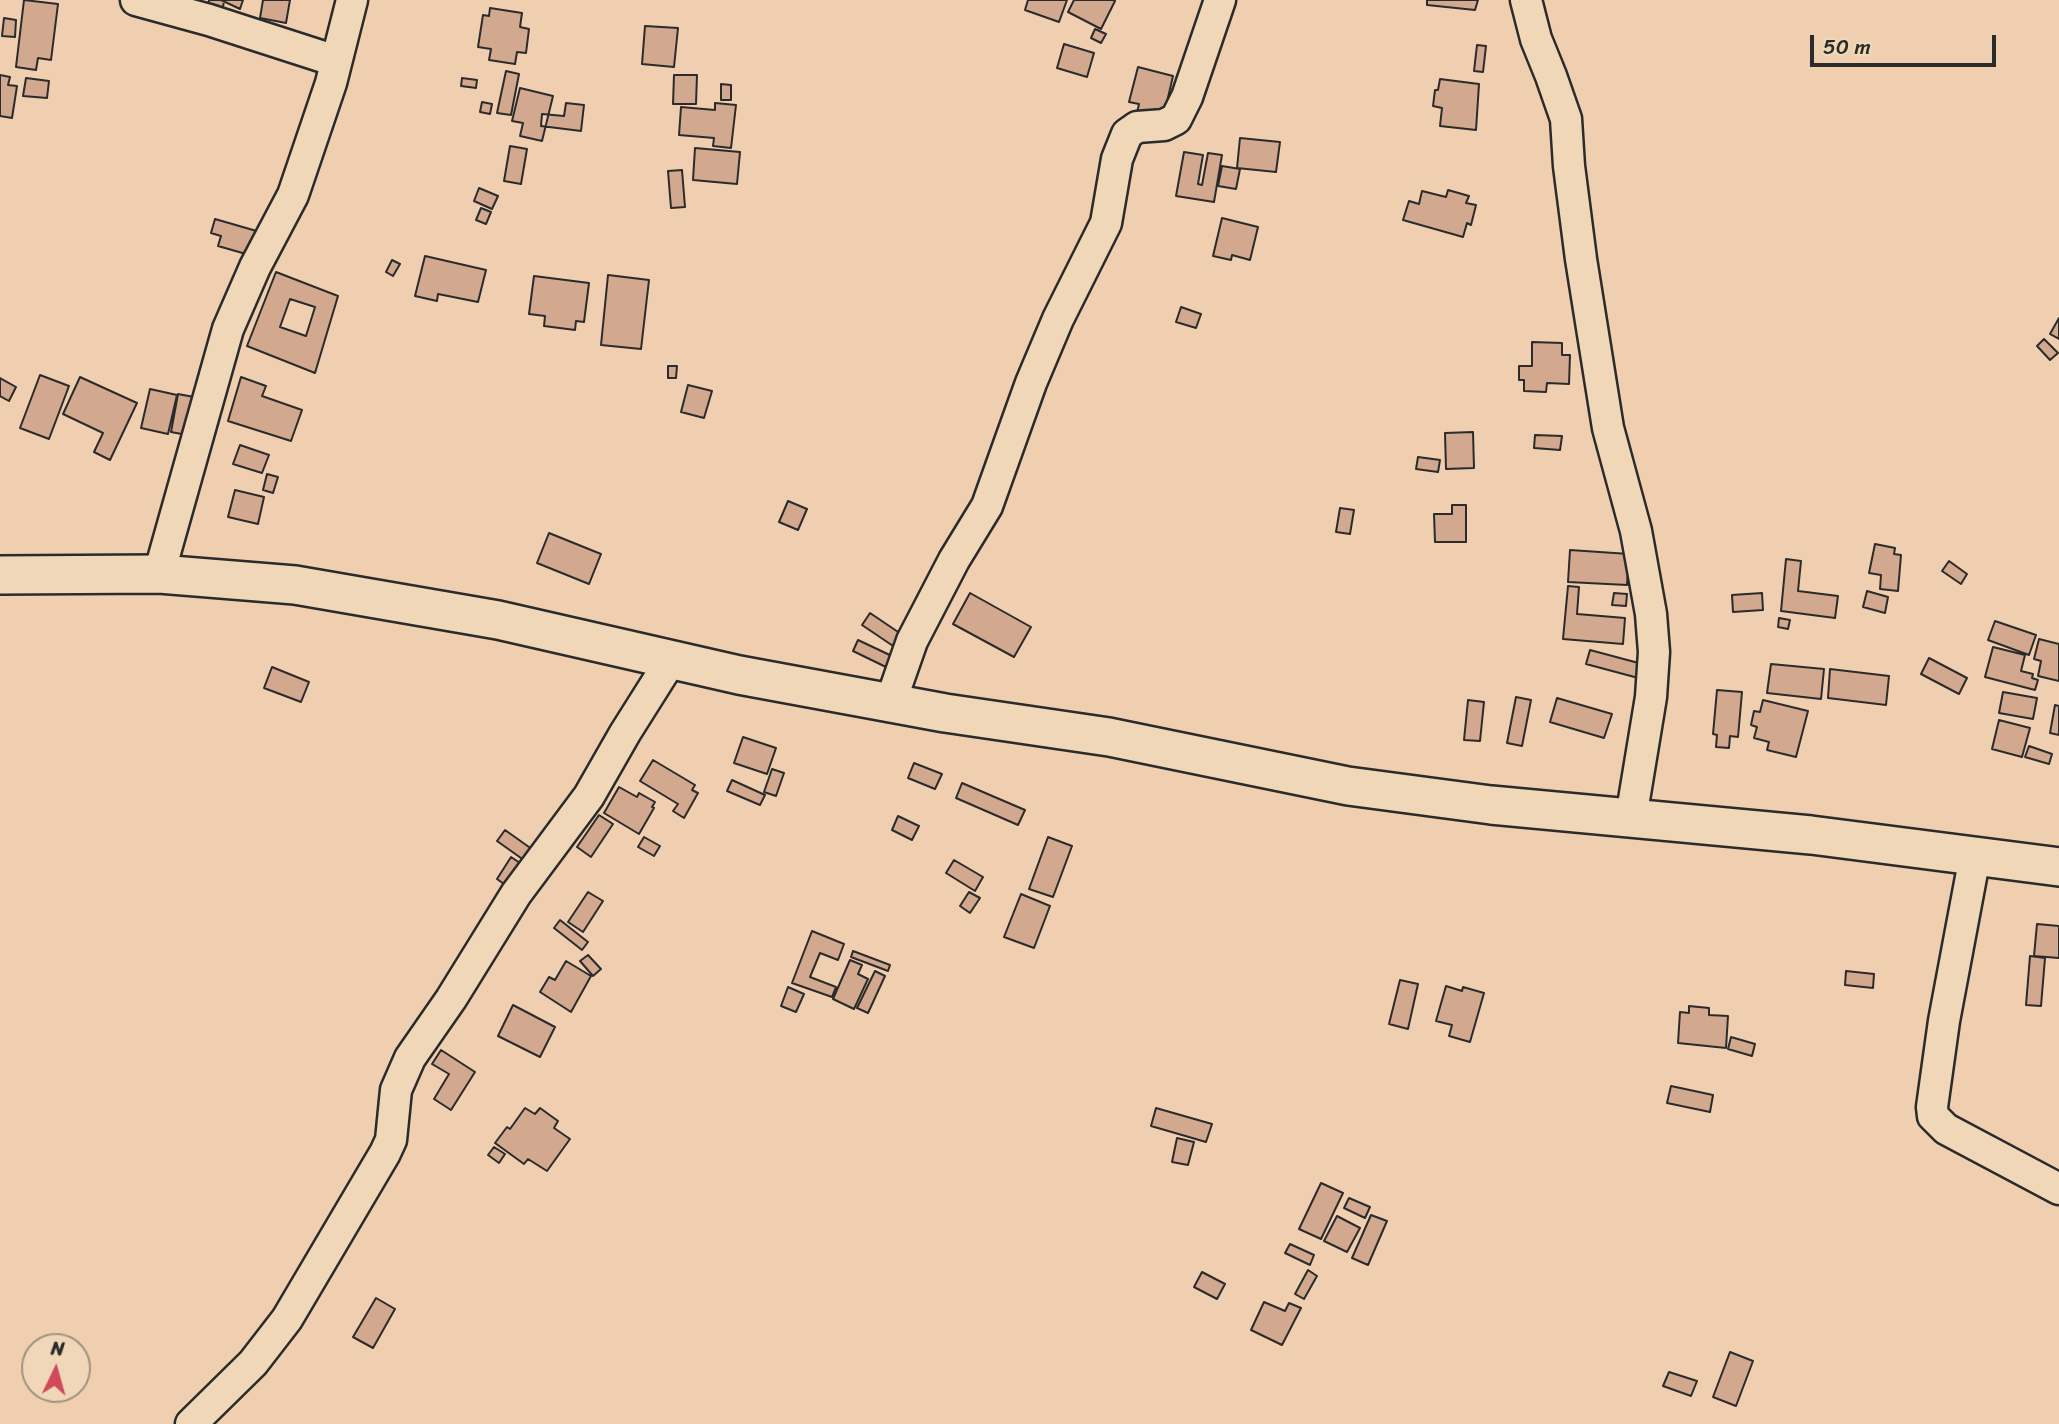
<!DOCTYPE html>
<style>
body{margin:0}
#map{position:relative;width:2059px;height:1424px;overflow:hidden;background:#efcfb0;font-family:Sriracha,sans-serif}
canvas{display:block}
.north{position:absolute;left:21px;top:1333px;width:70px;height:70px;box-sizing:border-box;background:#f0d7b7;border:2px solid #a1927f;border-radius:50%;rotate:5deg;font-size:19px;font-weight:700;line-height:28px;text-align:center;color:#2b2b2b}
.north::after{content:'';display:block;margin:auto;width:24px;height:32px;background:#d1495b;clip-path:polygon(50% 0,100% 100%,50% 72%,0 100%)}
.scale{position:absolute;left:1810px;top:35px;width:186px;height:32px;box-sizing:border-box;border:4px solid #2b2b2b;border-top:0;padding-left:9px;font-size:21px;line-height:24px;white-space:nowrap;color:#2b2b2b;-webkit-text-stroke:5px #f0d7b7;paint-order:stroke}
</style>
<div id="map">
<canvas width="2059" height="1424"></canvas>
<div class="north">N</div>
<div class="scale">50 m</div>
</div>
<script>
const context = document.querySelector('canvas').getContext('2d');
context.lineJoin = 'round';
function fill(path, color) { context.fillStyle = color; context.fill(path, 'evenodd'); }
function stroke(path, color, width, dash) { context.strokeStyle = color; context.lineWidth = width; context.lineCap = dash ? 'butt' : 'round'; context.setLineDash(dash || []); context.stroke(path); }
const building = new Path2D(`
 M24,0L58,4L51,60L38,58L36,70L16,67Z
 M209,0H224L222,16L207,14Z
 M221,0H243L240,9Z
 M263,0H290L286,23L260,18Z
 M1028,0H1067L1059,22L1025,10Z
 M1074,0H1113L1115,1L1101,29L1068,12Z
 M1427,0H1478L1475,10L1427,5Z
 M490,8L522,13L520,27L529,29L526,53L517,52L515,64L489,60L491,49L478,47L483,15L489,16Z
 M4,18L16,20L15,37L2,36Z
 M645,26L678,28L674,67L642,64Z
 M1095,29L1106,34L1101,43L1091,38Z
 M1064,44L1094,53L1087,77L1057,68Z
 M1477,45L1486,46L1483,72L1474,71Z
 M1138,67L1173,76L1163,119L1137,113L1139,104L1129,102Z
 M506,71L519,74L511,115L497,113Z
 M0,75L10,77L8,85L17,86L12,118L0,116Z
 M674,75H697L696,104H673Z
 M26,78L49,81L47,98L23,96Z
 M462,78L477,80L476,88L461,86Z
 M1440,79L1479,84L1476,130L1440,126L1442,108L1433,106L1435,90H1438Z
 M721,84L731,85V100H721Z
 M520,88L553,96L542,141L520,136L523,123L512,121Z
 M482,102L492,104L490,114L480,112Z
 M566,103L584,105L581,131L541,126L542,114L564,116Z
 M715,103L736,105L731,148L713,146L714,138L679,135L681,107L715,110Z
 M1240,138L1280,142L1276,172L1237,168Z
 M510,146L527,149L521,184L504,181Z
 M695,148L740,152L737,184L693,180Z
 M1184,152L1203,155L1198,184L1202,185L1208,153L1222,155L1214,202L1176,196Z
 M1222,166L1240,169L1236,189L1218,186Z
 M682,170L685,207L671,208L668,171Z
 M479,188L498,196L492,209L474,201Z
 M1448,190L1469,196L1466,203L1476,205L1471,225L1467,223L1463,237L1403,220L1409,201L1419,204L1422,191L1446,197Z
 M481,208L491,212L486,224L476,220Z
 M1222,218L1258,227L1250,260L1232,255L1231,260L1213,256Z
 M215,219L260,232L253,256L218,246L221,236L211,233Z
 M425,256L486,270L478,302L438,294L437,301L415,296Z
 M392,260L400,264L393,276L386,272Z
 M276,272L338,296L315,373L247,346ZM290,299L315,307L306,336L280,327Z
 M608,275L649,280L641,349L601,345Z
 M534,276L589,283L584,322L576,321L575,330L544,326L545,316L529,314Z
 M1181,307L1201,314L1196,328L1176,322Z
 M2059,318V339L2050,334Z
 M2044,339L2058,353L2050,360L2037,346Z
 M1532,342L1562,343V355H1570L1569,384L1547,383L1546,392L1524,391V380H1519V366H1532Z
 M668,366H677L676,378H668Z
 M40,375L69,386L49,439L20,428Z
 M80,377L137,403L110,460L94,452L103,433L63,414Z
 M241,377L266,386L262,396L302,410L291,441L228,421Z
 M0,378L16,387L9,401L0,396Z
 M688,385L712,391L704,418L681,412Z
 M150,389L177,395L168,434L141,428Z
 M178,394L194,397L187,435L171,432Z
 M1473,432L1474,468L1446,469L1445,433Z
 M1535,435L1562,436L1560,450L1534,448Z
 M240,445L269,455L262,473L233,464Z
 M1418,457L1440,460L1438,472L1416,469Z
 M267,474L278,477L273,493L263,490Z
 M235,490L264,497L258,524L228,517Z
 M788,501L807,509L798,530L779,522Z
 M1452,505H1466V542H1435L1434,514H1452Z
 M1340,508L1354,510L1350,534L1336,532Z
 M549,533L601,554L589,584L537,563Z
 M1875,544L1895,548L1894,554L1901,555L1898,591L1880,589L1881,575L1869,573Z
 M1570,550L1629,554L1627,585L1568,582Z
 M1786,559L1801,561L1798,591L1838,596L1835,618L1781,611Z
 M1949,561L1967,574L1961,584L1942,571Z
 M1568,586L1579,587L1577,614L1625,618L1623,644L1563,639Z
 M1867,591L1888,597L1885,613L1863,607Z
 M970,593L1031,627L1014,657L953,624Z
 M1614,593L1627,594L1626,606L1612,605Z
 M1762,593L1763,610L1733,612L1732,595Z
 M870,613L910,640L902,652L862,625Z
 M1779,618L1790,620L1788,629L1778,627Z
 M1995,621L2036,635L2029,655L1988,640Z
 M2039,639L2059,644V681L2038,676L2041,661L2034,659Z
 M858,640L894,657L888,668L853,651Z
 M1993,647L2025,655L2021,671L2033,674L2032,678L2038,680L2035,690L1985,677Z
 M1590,650L1646,665L1642,679L1586,664Z
 M1929,658L1967,678L1959,694L1921,674Z
 M1771,664L1824,669L1821,699L1767,693Z
 M272,667L309,682L301,702L264,688Z
 M1830,669L1889,676L1886,705L1828,698Z
 M1717,690L1742,692L1738,737L1730,736L1729,748L1716,747L1717,735L1713,734Z
 M2003,692L2037,698L2033,719L1999,713Z
 M1516,697L1531,700L1522,746L1507,743Z
 M1557,698L1612,714L1604,738L1550,722Z
 M1468,700L1484,702L1480,741L1464,740Z
 M1763,700L1808,711L1796,757L1767,750L1769,742L1754,738L1757,727L1751,725L1754,711L1760,712Z
 M2055,705L2059,706V735L2050,733Z
 M1999,720L2030,728L2022,757L1992,749Z
 M743,737L776,748L767,774L734,763Z
 M2029,746L2052,754L2049,764L2025,757Z
 M653,760L695,785L692,790L698,793L684,818L673,811L678,804L640,781Z
 M914,763L942,774L935,789L908,778Z
 M772,769L784,773L776,796L764,792Z
 M732,780L765,795L760,805L727,791Z
 M962,783L1025,810L1018,825L956,798Z
 M619,787L637,797L639,793L655,802L652,807L654,808L639,834L604,813Z
 M599,815L613,824L591,857L577,847Z
 M898,816L919,826L912,840L892,830Z
 M505,830L536,852L528,863L497,841Z
 M644,837L660,846L654,856L638,847Z
 M1048,837L1072,846L1053,897L1029,889Z
 M511,857L526,867L511,889L497,879Z
 M954,860L983,877L975,891L946,873Z
 M588,892L603,901L583,932L568,922Z
 M969,892L980,898L970,913L960,906Z
 M1021,894L1050,906L1034,948L1004,937Z
 M560,920L588,942L582,950L554,928Z
 M2037,924L2059,926V958L2034,956Z
 M812,931L844,944L838,960L820,953L810,977L836,987L832,997L792,983Z
 M853,951L890,965L888,971L851,957Z
 M588,955L601,969L593,976L580,961Z
 M2030,956L2045,958L2041,1006L2026,1005Z
 M850,960L862,965L858,974L868,979L854,1009L833,999Z
 M566,961L591,976L571,1012L540,992L549,977L555,980Z
 M875,971L885,976L868,1013L857,1008Z
 M1846,971L1874,974L1873,988L1845,985Z
 M1400,980L1418,984L1408,1029L1389,1024Z
 M1446,986L1462,991L1463,987L1484,993L1470,1042L1449,1036L1452,1025L1436,1021Z
 M788,987L804,994L796,1012L781,1006Z
 M513,1005L555,1027L540,1057L498,1036Z
 M1689,1006L1709,1008V1015L1728,1016L1726,1048L1678,1043L1680,1012L1689,1013Z
 M1731,1037L1755,1044L1752,1056L1728,1049Z
 M441,1050L475,1072L451,1110L434,1099L449,1074L432,1064Z
 M1671,1086L1713,1095L1710,1112L1667,1103Z
 M525,1108L535,1114L540,1108L558,1121L554,1128L570,1139L547,1171L528,1159L524,1164L495,1143L507,1127L510,1129Z
 M1156,1108L1212,1124L1206,1142L1151,1126Z
 M1177,1138L1194,1142L1188,1165L1172,1162Z
 M494,1147L505,1154L499,1163L488,1155Z
 M1321,1183L1343,1193L1321,1239L1299,1229Z
 M1349,1198L1370,1207L1365,1218L1344,1208Z
 M1371,1215L1387,1221L1368,1265L1352,1258Z
 M1337,1216L1360,1228L1347,1252L1324,1241Z
 M1290,1244L1314,1255L1310,1265L1285,1253Z
 M1308,1270L1317,1276L1304,1299L1295,1294Z
 M1202,1272L1225,1284L1217,1299L1194,1287Z
 M376,1298L395,1309L373,1348L353,1337Z
 M1264,1302L1285,1311L1289,1303L1301,1308L1282,1345L1251,1330Z
 M1730,1352L1753,1361L1736,1406L1713,1397Z
 M1669,1372L1697,1381L1691,1396L1663,1386Z`);
fill(building, '#d2a88e');
stroke(building, '#2b2b2b', 2);
const minor = new Path2D(`
 M136,0L209,20L336,61
 M1526,0L1536,39L1551,76L1566,119L1569,166L1581,259L1608,428L1636,531L1651,614L1654,652L1651,697L1631,818
 M159,574L228,329L255,267L293,195L331,83L352,0
 M891,701L912,641L954,560L987,506L1031,383L1058,319L1106,223L1117,159L1127,134L1137,127L1164,125L1176,119L1187,97L1220,0
 M1975,856L1944,1021L1932,1107L1933,1116L1946,1129L2059,1189
 M191,1424L253,1363L287,1319L385,1153L391,1140L396,1090L410,1058L451,999L516,894L589,796L625,733L671,660`);
const tertiary = new Path2D(`
 M0,575L159,574L295,585L498,620L739,675L945,713L1109,737L1348,786L1491,805L1811,835L2059,867`);
stroke(minor, '#2b2b2b', 35);
stroke(tertiary, '#2b2b2b', 42);
stroke(minor, '#f0d7b7', 30);
stroke(tertiary, '#f0d7b7', 37);
</script>
